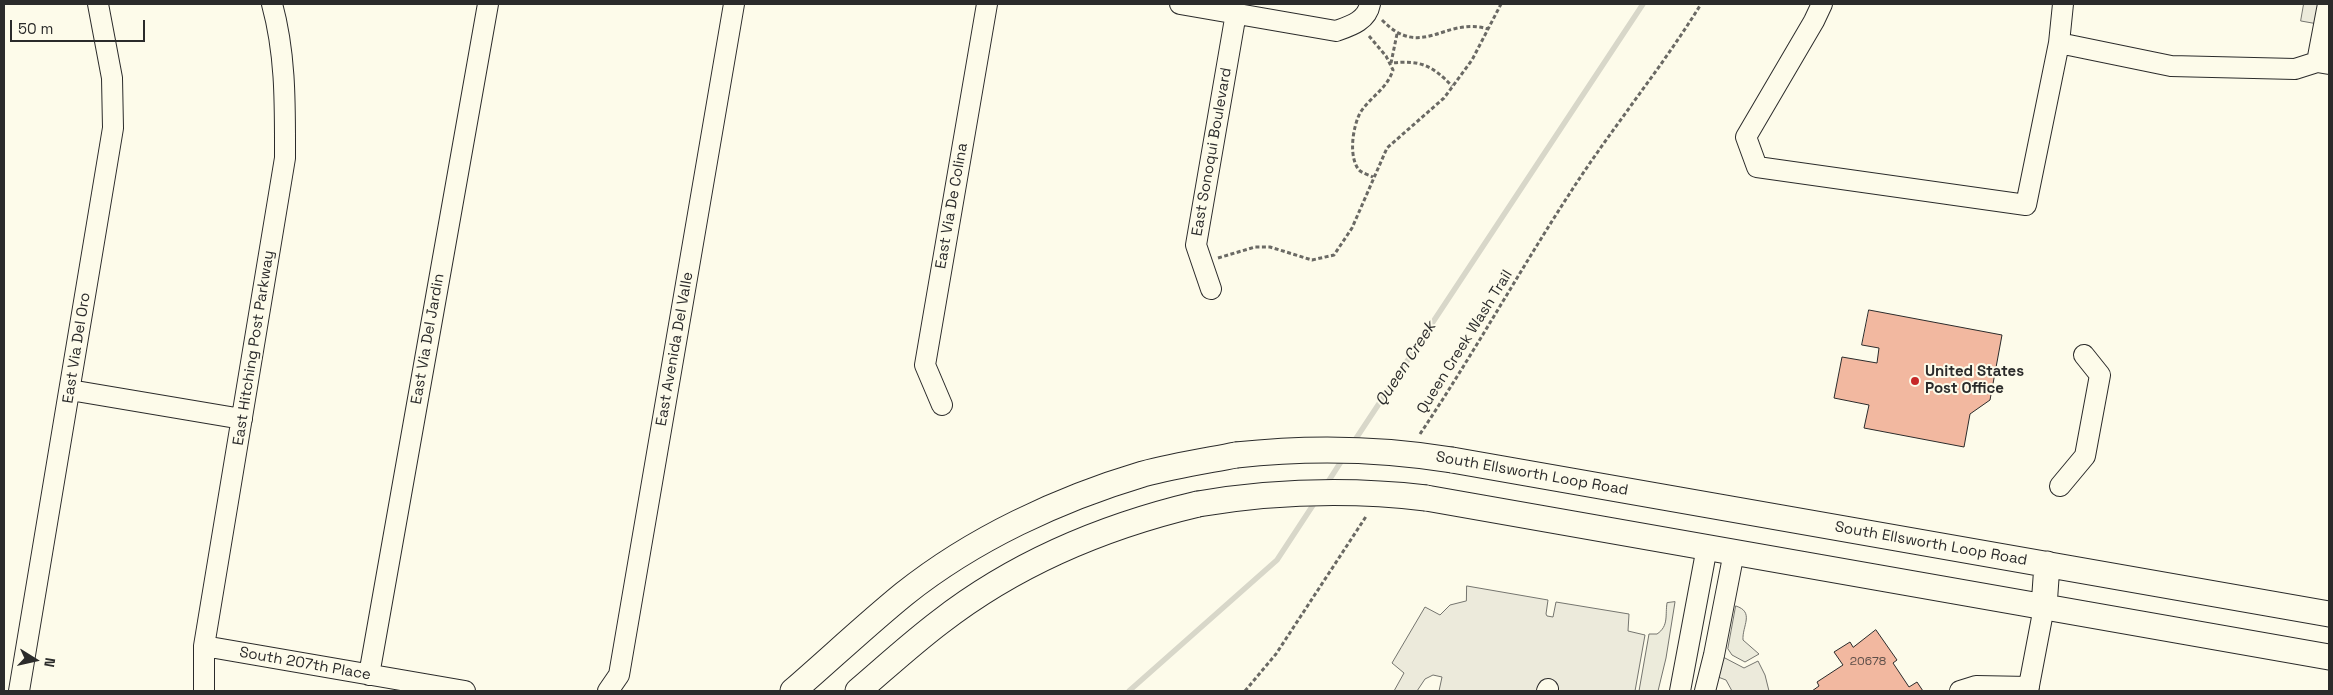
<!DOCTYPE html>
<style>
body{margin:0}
#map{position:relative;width:2333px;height:695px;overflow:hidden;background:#fdfbea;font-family:"Space Grotesk",sans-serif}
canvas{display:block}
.frame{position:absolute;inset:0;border:5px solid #2b2b2b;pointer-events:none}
.north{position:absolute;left:10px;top:635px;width:50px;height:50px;-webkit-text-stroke:4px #fdfbea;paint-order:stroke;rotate:100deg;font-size:14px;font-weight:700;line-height:20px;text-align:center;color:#2b2b2b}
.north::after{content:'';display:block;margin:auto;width:18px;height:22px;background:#2b2b2b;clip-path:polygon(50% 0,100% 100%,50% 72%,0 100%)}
.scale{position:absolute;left:10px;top:20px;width:135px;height:22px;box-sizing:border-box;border:2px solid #2b2b2b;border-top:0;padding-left:6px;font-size:15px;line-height:18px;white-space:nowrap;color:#2b2b2b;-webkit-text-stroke:4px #fdfbea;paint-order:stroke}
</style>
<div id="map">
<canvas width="2333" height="695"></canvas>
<div class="frame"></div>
<div class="north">N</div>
<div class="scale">50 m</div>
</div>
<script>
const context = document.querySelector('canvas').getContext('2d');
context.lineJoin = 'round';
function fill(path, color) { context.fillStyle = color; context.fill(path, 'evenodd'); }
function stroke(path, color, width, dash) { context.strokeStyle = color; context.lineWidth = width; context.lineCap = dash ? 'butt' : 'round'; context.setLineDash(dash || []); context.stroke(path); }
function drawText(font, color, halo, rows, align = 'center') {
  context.font = font + ' "Space Grotesk",sans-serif'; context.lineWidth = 4; context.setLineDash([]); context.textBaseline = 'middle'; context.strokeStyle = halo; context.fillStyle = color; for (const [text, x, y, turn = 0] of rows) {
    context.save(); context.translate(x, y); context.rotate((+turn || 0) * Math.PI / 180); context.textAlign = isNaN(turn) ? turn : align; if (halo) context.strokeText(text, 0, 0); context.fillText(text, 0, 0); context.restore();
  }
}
const green = new Path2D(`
 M1675,602L1666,658L1658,691H1639L1649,634H1657C1669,626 1665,615 1667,603Z
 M1736,606C1755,612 1742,626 1743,640L1759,654L1745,662L1732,655L1728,649Z`);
fill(green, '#ecebdb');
stroke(green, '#74746e', 1);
const parking = new Path2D(`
 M2304,4H2329V26L2301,21Z
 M1467,586L1548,600L1546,614L1547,616L1553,617L1556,602L1629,614L1628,631L1645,635L1635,691H1439L1442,677L1433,675L1425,679L1417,691H1394L1404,673L1392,663L1425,607L1440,615L1450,605L1466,601Z
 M1723,657L1744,668L1758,661L1765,675L1769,691H1732L1726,680L1718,677Z`);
fill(parking, '#eceadb');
stroke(parking, '#74746e', 1);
stroke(new Path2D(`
 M1353,443L1643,4
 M1326,485L1344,457
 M1129,691L1277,560L1317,499`), '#d8d7c9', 5.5);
const building = new Path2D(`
 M1869,310L2002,335L1990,400L1970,414L1964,447L1864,428L1869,405L1834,398L1842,357L1877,363L1879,348L1862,345Z
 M1876,630L1897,660L1893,663L1909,687L1917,682L1923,691H1812L1819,686L1817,682L1843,665L1834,652L1850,642L1853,647Z`);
fill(building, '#f2b8a0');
stroke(building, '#2b2b2b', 1);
const minor = new Path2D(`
 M1180,4L1336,31C1350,26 1367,21 1370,4
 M1822,4L1814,21L1746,137L1757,167L2026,205L2059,43L2063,4
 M2328,4L2317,62L2329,64
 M2059,43L2171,66L2295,69L2317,62
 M1211,289L1196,245L1236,13
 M70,390L242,419
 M942,405L925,365L987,4
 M2060,486L2085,456L2100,375L2084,355
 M204,646L465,691
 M369,675L488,4
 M19,691L113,128L112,78L98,4
 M204,691V646L285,158C285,106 286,55 272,4
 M608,691L619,675L734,4
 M1547,691L1548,689
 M1680,691L1707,547
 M1705,691L1714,655L1734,552
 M1960,691L1976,686L2029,687
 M2028,691L2044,607`);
const major = new Path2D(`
 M1452,460L2329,614
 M1426,498L2329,657
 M2044,607L2047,564
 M793,691C830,659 866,625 904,594C973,539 1059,499 1143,474C1173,466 1205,461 1236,455
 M858,691C885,668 911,644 940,622C1016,563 1105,526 1198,504`);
stroke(minor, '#2b2b2b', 22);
stroke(major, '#2b2b2b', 27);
stroke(new Path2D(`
 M1382,20C1422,61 1444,16 1488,29
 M1397,34L1391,63C1420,60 1432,65 1452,86
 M1369,36L1386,56L1393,70C1387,89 1370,97 1360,113C1353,127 1348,156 1359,170C1362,173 1369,175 1373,177
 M1218,258L1255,247H1270L1312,260L1334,255L1352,228L1387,148L1444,98L1472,60L1501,4
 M1420,434C1473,355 1518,273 1570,193C1611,129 1661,69 1701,4
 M1245,691L1276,654L1367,515`), '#6a6964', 3, [4, 2.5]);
stroke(minor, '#fdfbea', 20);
stroke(major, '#fdfbea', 25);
const majorBridge = new Path2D(`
 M1236,455C1309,447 1379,448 1452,460
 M1198,504C1275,491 1349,489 1426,498`);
stroke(majorBridge, '#2b2b2b', 27, []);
stroke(majorBridge, '#fdfbea', 25);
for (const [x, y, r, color] of [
 [1915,381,5,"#c62828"]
]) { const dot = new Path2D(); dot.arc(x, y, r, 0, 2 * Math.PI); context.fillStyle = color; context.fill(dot); stroke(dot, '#fdfbea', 2); }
drawText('12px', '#5d4e48', null, [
 ["20678",1868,662]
]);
drawText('15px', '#2b2b2b', '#fdfbea', [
 ["East Sonoqui Boulevard",1212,152,-80],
 ["East Via De Colina",952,206,-80],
 ["East Via Del Jardin",428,339,-80],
 ["Queen Creek Wash Trail",1465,342,-58],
 ["East Via Del Oro",77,348,-81],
 ["East Hitching Post Parkway",254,348,-81],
 ["East Avenida Del Valle",675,349,-80],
 ["South Ellsworth Loop Road",1532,474,10],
 ["South Ellsworth Loop Road",1931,544,10],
 ["South 207th Place",305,664,10]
]);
drawText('bold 15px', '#2b2b2b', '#fdfbea', [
 ["United States",1925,372],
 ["Post Office",1925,389]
], 'left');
drawText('italic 16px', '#2b2b2b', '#fdfbea', [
 ["Queen Creek",1406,364,-57]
]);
</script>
